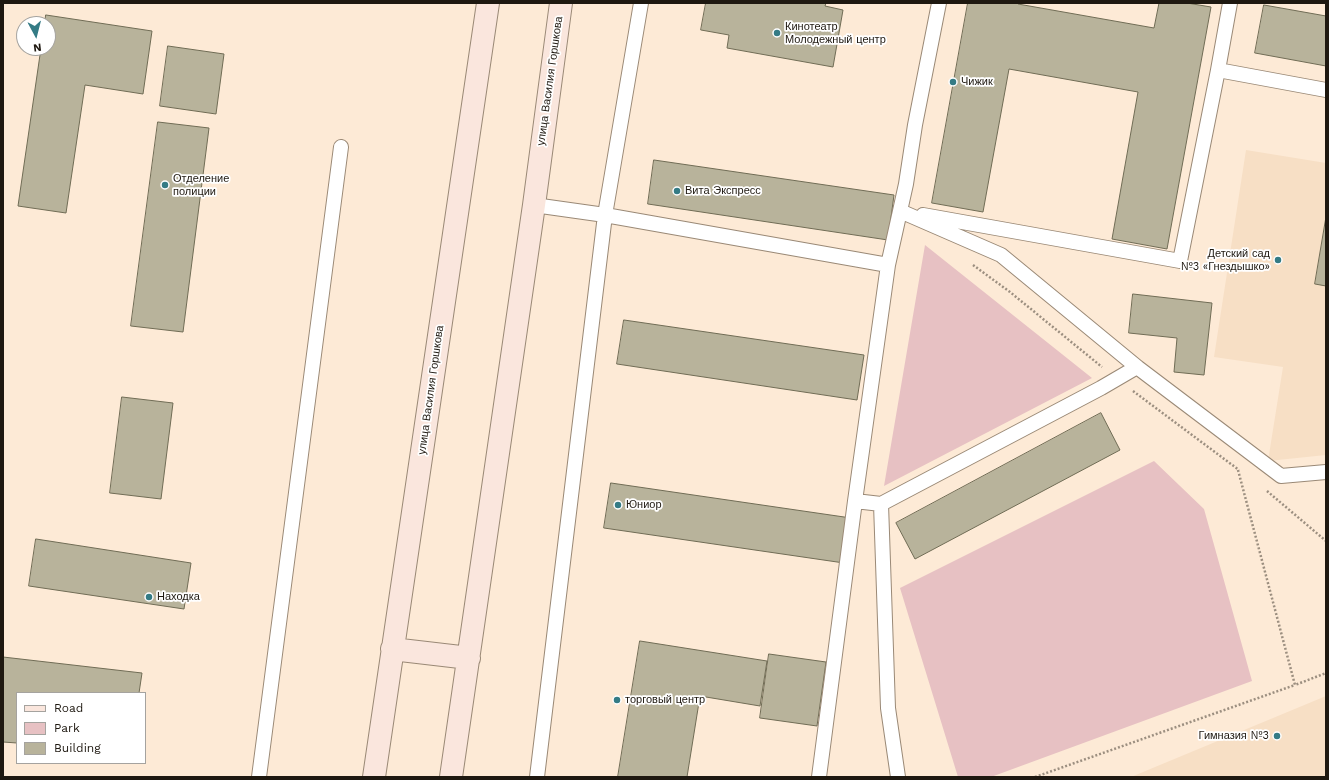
<!DOCTYPE html>
<meta charset="utf-8">
<style>
body{margin:0}
#map{position:relative;width:1329px;height:780px;overflow:hidden;background:#fdead6;font-family:"Work Sans",sans-serif}
canvas{display:block}
.frame{position:absolute;inset:0;border:4px solid #1e1810;pointer-events:none}
.legend{position:absolute;left:16px;top:692px;width:130px;height:72px;box-sizing:border-box;background:#fff;border:1px solid #a5a39f;margin:0;padding:5px 7px;list-style:none;font-size:12px;color:#1e1810}
.legend li{display:flex;align-items:center;gap:8px;height:20px}
.legend b{width:20px;border:1px solid #a5a39f}
.north{position:absolute;left:16px;top:16px;width:40px;height:40px;box-sizing:border-box;background:#fff;border:1px solid #a5a39f;border-radius:50%;rotate:173deg;font-size:11px;font-weight:700;line-height:16px;text-align:center;color:#1e1810}
.north::after{content:'';display:block;margin:auto;width:14px;height:18px;background:#347b85;clip-path:polygon(50% 0,100% 100%,50% 72%,0 100%)}
</style>
<div id="map">
<canvas width="1329" height="780"></canvas>
<div class="frame"></div>
<ul class="legend">
<li><b style="height:5px;background:#fae6dd"></b>Road</li>
<li><b style="height:11px;background:#e7c1c3"></b>Park</li>
<li><b style="height:11px;background:#b8b39b"></b>Building</li>
</ul>
<div class="north">N</div>
</div>
<script>
const context = document.querySelector('canvas').getContext('2d');
context.lineJoin = 'round';
function fill(path, color) { context.fillStyle = color; context.fill(path, 'evenodd'); }
function stroke(path, color, width, dash) { context.strokeStyle = color; context.lineWidth = width; context.lineCap = dash ? 'butt' : 'round'; context.setLineDash(dash || []); context.stroke(path); }
function drawText(font, color, halo, rows, align = 'center') {
  context.font = font + ' "Work Sans",sans-serif'; context.lineWidth = 3.5; context.setLineDash([]); context.textBaseline = 'middle'; context.strokeStyle = halo; context.fillStyle = color; for (const [text, x, y, turn = 0] of rows) {
    context.save(); context.translate(x, y); context.rotate((+turn || 0) * Math.PI / 180); context.textAlign = isNaN(turn) ? turn : align; if (halo) context.strokeText(text, 0, 0); context.fillText(text, 0, 0); context.restore();
  }
}
fill(new Path2D(`
 M1246,150L1326,163V455L1268,461L1283,367L1214,357Z
 M1326,696V777H1131Z`), '#f7dfc5');
fill(new Path2D(`
 M925,245L1092,378L884,486Z
 M1154,461L1204,509L1252,681L991,777H958L900,588Z`), '#e7c1c3');
const building = new Path2D(`
 M706,3H826L825,6L843,10L833,67L727,48L729,35L701,30Z
 M968,3H1018V4L1154,28L1159,3H1187L1211,7L1167,249L1112,239L1138,92L1009,69L983,212L932,203Z
 M1264,5L1326,16V66L1255,53Z
 M46,15L152,31L143,94L85,85L66,213L18,206L41,48H48V24H45Z
 M168,46L224,54L216,114L160,106Z
 M158,122L209,128L183,332L131,326Z
 M654,160L894,195L888,240L648,204Z
 M1326,217V286L1315,284Z
 M1133,294L1212,303L1204,375L1174,372L1177,338L1129,333Z
 M624,320L864,355L857,400L617,364Z
 M122,397L173,403L161,499L110,493Z
 M1101,413L1120,450L915,559L896,523Z
 M611,483L851,518L844,563L604,528Z
 M36,539L191,563L184,609L29,586Z
 M640,641L767,661L760,706L700,696L687,777H618Z
 M769,654L826,662L817,726L760,718Z
 M3,657L142,673L139,693H17V743L3,742Z`);
fill(building, '#b8b39b');
stroke(building, '#706c55', 1);
const service = new Path2D(`
 M641,3L605,215L888,265L855,501L819,777
 M1230,3L1218,70L1326,90
 M534,205L605,215L537,777
 M923,215L1180,261L1218,70
 M888,265L906,184L915,125L939,3
 M1137,367L1281,476L1326,472
 M855,501L881,504L1101,388L1137,367L1001,255L900,211
 M881,504L888,708L898,777
 M259,777L341,147`);
const secondary = new Path2D(`
 M392,649L469,658
 M374,777L488,3
 M451,777L534,205L561,3`);
stroke(service, '#9a8976', 16);
stroke(secondary, '#9a8976', 24);
stroke(new Path2D(`
 M973,265L1010,292L1102,367
 M1133,391L1239,470
 M1238,470L1295,685L1326,673
 M1267,491L1326,541
 M1035,777L1295,685`), '#9c8f80', 2.5, [2, 2]);
stroke(service, '#fff', 14);
stroke(secondary, '#fae6dd', 22);
for (const [x, y, r, color] of [
 [777,33,4,"#347b85"],
 [953,82,4,"#347b85"],
 [165,185,4,"#347b85"],
 [677,191,4,"#347b85"],
 [1278,260,4,"#347b85"],
 [618,505,4,"#347b85"],
 [149,597,4,"#347b85"],
 [617,700,4,"#347b85"],
 [1277,736,4,"#347b85"]
]) { const dot = new Path2D(); dot.arc(x, y, r, 0, 2 * Math.PI); context.fillStyle = color; context.fill(dot); stroke(dot, '#fff', 1.5); }
drawText('11px', '#1e1810', '#fff', [
 ["Кинотеатр",785,27],
 ["Молодежный центр",785,40],
 ["Чижик",961,82],
 ["Отделение",173,179],
 ["полиции",173,192],
 ["Вита Экспресс",685,191],
 ["Детский сад",1270,254,"right"],
 ["№3 «Гнездышко»",1270,267,"right"],
 ["Юниор",626,505],
 ["Находка",157,597],
 ["торговый центр",625,700],
 ["Гимназия №3",1269,736,"right"]
], 'left');
drawText('11px', '#1e1810', '#fff', [
 ["улица Василия Горшкова",550,81,-82],
 ["улица Василия Горшкова",431,390,-82]
]);
</script>
